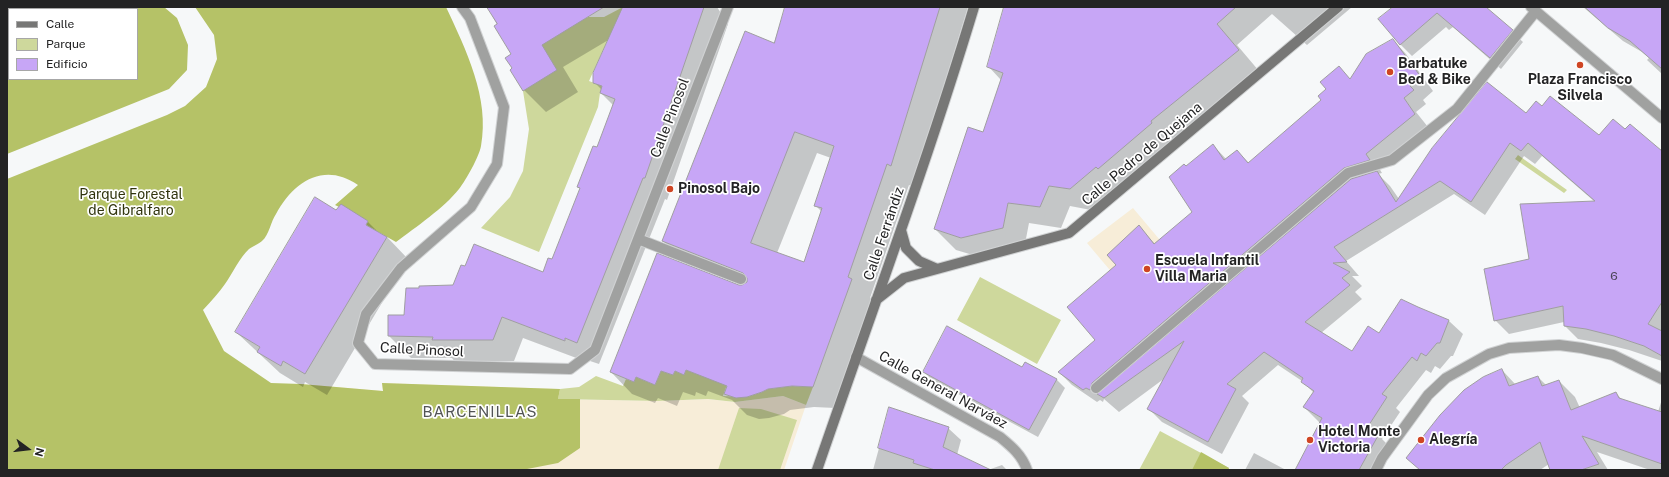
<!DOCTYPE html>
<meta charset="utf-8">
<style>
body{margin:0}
#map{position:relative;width:1669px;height:477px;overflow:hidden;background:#f6f8f9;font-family:"Public Sans",sans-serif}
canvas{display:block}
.frame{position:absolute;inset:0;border:8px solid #232324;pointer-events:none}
.legend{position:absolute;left:8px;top:8px;width:130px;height:72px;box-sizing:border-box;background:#fff;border:1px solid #a7a7a7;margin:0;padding:5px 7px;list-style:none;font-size:12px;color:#232324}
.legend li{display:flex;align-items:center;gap:8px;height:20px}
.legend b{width:20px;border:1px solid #a7a7a7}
.north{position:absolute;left:8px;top:429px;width:40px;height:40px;-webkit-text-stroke:3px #fff;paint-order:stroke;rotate:105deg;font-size:11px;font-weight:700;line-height:16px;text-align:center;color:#232324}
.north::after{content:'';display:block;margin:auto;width:14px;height:18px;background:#232324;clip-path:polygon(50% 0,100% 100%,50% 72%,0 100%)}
</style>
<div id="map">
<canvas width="1669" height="477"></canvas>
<div class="frame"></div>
<ul class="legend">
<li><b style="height:5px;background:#777776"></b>Calle</li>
<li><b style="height:11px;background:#ced89c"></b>Parque</li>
<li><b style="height:11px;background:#c7a6f6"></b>Edificio</li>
</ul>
<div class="north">N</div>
</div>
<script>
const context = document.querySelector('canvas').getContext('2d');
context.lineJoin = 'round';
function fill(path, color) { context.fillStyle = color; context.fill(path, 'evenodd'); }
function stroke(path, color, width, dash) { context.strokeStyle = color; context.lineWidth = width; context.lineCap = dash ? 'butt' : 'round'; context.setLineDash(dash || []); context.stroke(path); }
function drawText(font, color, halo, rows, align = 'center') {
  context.font = font + ' "Public Sans",sans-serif'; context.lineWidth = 3.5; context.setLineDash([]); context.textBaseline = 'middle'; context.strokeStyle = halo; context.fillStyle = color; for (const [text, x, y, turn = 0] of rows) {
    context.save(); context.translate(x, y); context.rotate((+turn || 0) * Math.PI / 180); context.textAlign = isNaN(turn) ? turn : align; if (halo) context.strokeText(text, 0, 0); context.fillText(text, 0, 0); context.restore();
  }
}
fill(new Path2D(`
 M1133,208L1202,290L1158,327L1087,243Z
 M382,383L560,389L559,399L658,401L708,399L735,402L783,396L806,405L784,470H251L301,384L383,391Z`), '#f7edd8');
fill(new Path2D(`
 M623,7L589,81L602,86L600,93L598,107L539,252L481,228L510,197L523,171L529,129L523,91L539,40L588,17H604Z
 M1518,155L1567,190L1564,193L1515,159Z
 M980,277L1061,320L1037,364L957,320Z
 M753,309L723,396L747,397L762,392L768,389L792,386L813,387L806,405L783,396L735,402L708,399L658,401L558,399L560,389L579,387L596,376L623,386L626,379L634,382L636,377L655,385L661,371L673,375L675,371L684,375L686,370L697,374L719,322Z
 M739,408L761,409L797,420L780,470H718Z
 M1160,431L1229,468L1228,470H1139Z`), '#ced89c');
fill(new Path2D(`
 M7,7H164L177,18L188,45L187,70L169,89L7,154ZM9,9H137V79H9Z
 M195,7H446C466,50 490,98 481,146C479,157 466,180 459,189C444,208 416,227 396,242L366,225L368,221L335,205L358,185C324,161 293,182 276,214C271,221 269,235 262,241C259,244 253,246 249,249C240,257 232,274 225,284C219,293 211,301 203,310L224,351L271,383L301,384L383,391L382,383L560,389L558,399H580V448L558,463L522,470H7V179L167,115L185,106L206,87L217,59L214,35Z
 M1201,452L1229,468L1228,470H1192Z`), '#b5c267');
fill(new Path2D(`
 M488,7H717L728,24L667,200L665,199L599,364L587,360V362L523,338L514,361L455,362L452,358H411L389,336L405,316L454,286L543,274L553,261L581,189L578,186L597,149L614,106L601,93L602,90L594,82L610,39L563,67L578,92L546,112L524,90L512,55Z
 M786,7H968L913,187L909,185L870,298L873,301L835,408L814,407L790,410L784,414L769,418L759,419L747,415L732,400L708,391L706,396L696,392L695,396L683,392L677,406L658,398L655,403L632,394L611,372L738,286H745L685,263L663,241L775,44ZM817,153L831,158L815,205L822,212L805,263L777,253Z
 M1005,7H1352L1307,45L1272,14L1237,45L1259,71L1091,210L1070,206L1061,228L1029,223L1024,249L983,258L956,250L935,229L984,133L1001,80L988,66Z
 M1394,7H1484L1523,42L1501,69L1453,27L1449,30L1446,27L1412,56L1400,44Z
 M1583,7H1662V74L1647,60L1649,58L1642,52L1623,41Z
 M1393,40L1406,54L1433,91L1423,100L1426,104L1416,112L1428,127L1379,168L1382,173L1378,174L1390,186L1399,199L1527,114L1543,107L1599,136L1625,131L1662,153V361L1629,350L1601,343L1578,339L1565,326L1564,322L1509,334L1495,320L1530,260L1595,202L1542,156L1535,164L1524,156L1485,215L1454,194L1346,261L1359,276H1352L1362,286L1355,292L1362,299L1321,333L1353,353L1418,308L1449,321L1463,334L1453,356H1451L1440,369L1435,366L1431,373L1426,370L1396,408L1400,412L1382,439L1392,449L1381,470H1296L1320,423L1304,407L1314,393L1302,381L1278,365L1242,396L1249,403L1222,454L1162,422L1149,409L1165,378L1119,412L1104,399L1103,402L1100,400L1097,402L1072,385L1059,372L1097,340L1117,266L1139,227L1155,244L1193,212L1186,167L1213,145L1227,160L1237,151L1249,163L1351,80Z
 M336,211L368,222L378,232L387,237L408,259L327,395L305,382L303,387L280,373L236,332Z
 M1025,363L1057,380L1065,388L1038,437L932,380L924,372L1022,368Z
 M1502,370L1516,385L1538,377L1546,385L1559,381L1575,397L1580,408L1616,393L1623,401L1658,412L1662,399V470H1650L1597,452L1608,470H1551L1549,464L1540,470H1417Z
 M890,408L948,428L961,440L957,455L988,470L1002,465L1007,470H873Z
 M1254,453L1286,470H1245Z`), '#0003');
const building = new Path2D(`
 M487,7H604L542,45L557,70L523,91L510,70L512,68L505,58L511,54L494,26L497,24Z
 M623,7H704L645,178H643L577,343L565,338V341L502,317L493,340H432L433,337L388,336V315H404L406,288H419V286L453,285L461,265L465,266L474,244L543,272L548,258L552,259L580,188L577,187L593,146L597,147L615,99L600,93L602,86L593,83V73Z
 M785,7H940L891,166L887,164L848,277L852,279L813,387L792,386L768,389L762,392L747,397L736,398L724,394L727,386L686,370L684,375L675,371L673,375L661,371L655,385L636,377L634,382L610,372L657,253L739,285H742L747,282V278L743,273L662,241L745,31L774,43ZM795,132L834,146L814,206L822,208L804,262L751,243Z
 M1004,7H1236L1217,24L1239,50L1151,121L1152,123L1098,169L1096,167L1070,189L1049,186L1040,207L1008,203L1003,228L961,238L934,229L968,127L983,132L1003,73L987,67Z
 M1393,7H1486L1513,30L1490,58L1437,13L1400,45L1378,19Z
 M1585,7H1662V69L1630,41L1608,28Z
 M1393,39L1421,77L1410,86L1414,90L1404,98L1415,114L1366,154L1370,160L1344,168L1092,383L1090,390L1086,388L1083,390L1058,372L1095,340L1067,307L1116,265L1107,255L1139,225L1154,244L1192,212L1169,177L1184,164L1186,166L1213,144L1224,160L1237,150L1248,163L1321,100L1318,96L1326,89L1320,82L1339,66L1350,79L1366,54Z
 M1487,82L1526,113L1536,101L1542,106L1550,96L1599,135L1613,119L1625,129L1630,124L1662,151V302L1648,324L1662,331V356L1644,346L1614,336L1586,329L1564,326L1563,306L1494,321L1484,269L1529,259L1520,204L1595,201L1528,143L1521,151L1510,143L1471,202L1440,181L1334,247L1347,262L1333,263L1350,272L1342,278L1350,285L1305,322L1352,351L1368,326L1379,333L1401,299L1418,307L1449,320L1440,343H1437L1426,356L1421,353L1417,361L1412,357L1382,394L1387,397L1367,428L1379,434L1359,470H1295L1322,418L1303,407L1314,391L1301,382L1303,378L1264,352L1227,384L1236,389L1208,442L1147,409L1184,341L1104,398L1097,394L1351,179L1377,171L1396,202L1432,148Z
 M315,197L336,210L341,204L368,221L366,225L387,237L305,374L283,361L281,366L257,352L260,347L235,332Z
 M947,326L1022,367L1025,362L1057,379L1029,430L923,372Z
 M1502,369L1509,386L1538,376L1542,386L1559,380L1571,410L1616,392L1619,398L1662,412V464L1582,436L1599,464L1581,470H1550L1540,442L1506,465L1501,470H1420L1406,458L1440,415L1464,390L1483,377Z
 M889,407L949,427L943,447L991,470H935L913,463L914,460L878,448Z`);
fill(building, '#c7a6f6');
stroke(building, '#9f9ea0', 1);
const street = new Path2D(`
 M462,7L470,18L504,107L497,164L471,207L401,268L366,314L358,343L375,364L570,369L595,350L728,7
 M1531,7L1662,118
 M638,239L741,279
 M856,357L1000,437C1011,446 1022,455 1027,470
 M1096,388L1348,173L1392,160L1457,109L1536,11
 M1376,470L1382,458L1428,395L1446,378L1489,354L1509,348L1559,345L1582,348L1613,355L1662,379`);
const secondary = new Path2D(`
 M901,230L906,248L919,261L935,268
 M876,300L904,278L1069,233L1338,7
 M817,470C870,316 927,163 974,7`);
stroke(street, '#d0d2d3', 12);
stroke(secondary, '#d0d2d3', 12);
stroke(street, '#a0a1a0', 10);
stroke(secondary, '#777776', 10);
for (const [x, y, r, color] of [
 [1580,65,4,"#cf4523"],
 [1390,72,4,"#cf4523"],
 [670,189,4,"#cf4523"],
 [1147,269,4,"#cf4523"],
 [1310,440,4,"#cf4523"],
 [1421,440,4,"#cf4523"]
]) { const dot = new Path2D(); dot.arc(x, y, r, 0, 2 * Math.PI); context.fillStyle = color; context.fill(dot); stroke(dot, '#fff', 1.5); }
drawText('12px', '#4c4458', null, [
 ["6",1614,276]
]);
drawText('bold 14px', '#232324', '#fff', [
 ["Barbatuke",1398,64],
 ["Bed & Bike",1398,80],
 ["Plaza Francisco",1580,80,"center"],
 ["Silvela",1580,96,"center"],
 ["Pinosol Bajo",678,189],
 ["Escuela Infantil",1155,261],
 ["Villa Maria",1155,277],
 ["Hotel Monte",1318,432],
 ["Victoria",1318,448],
 ["Alegría",1429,440]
], 'left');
drawText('14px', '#232324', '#fff', [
 ["Calle Pinosol",670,118,-69],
 ["Calle Pedro de Quejana",1142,154,-40],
 ["Calle Ferrándiz",884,234,-71],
 ["Calle Pinosol",422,350,3],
 ["Calle General Narváez",943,390,29]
]);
drawText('14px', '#30340d', '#fff', [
 ["Parque Forestal",131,195],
 ["de Gibralfaro",131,211]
]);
context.letterSpacing = '1px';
drawText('15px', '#525455', '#fff', [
 ["BARCENILLAS",480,412]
]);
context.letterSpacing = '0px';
</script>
